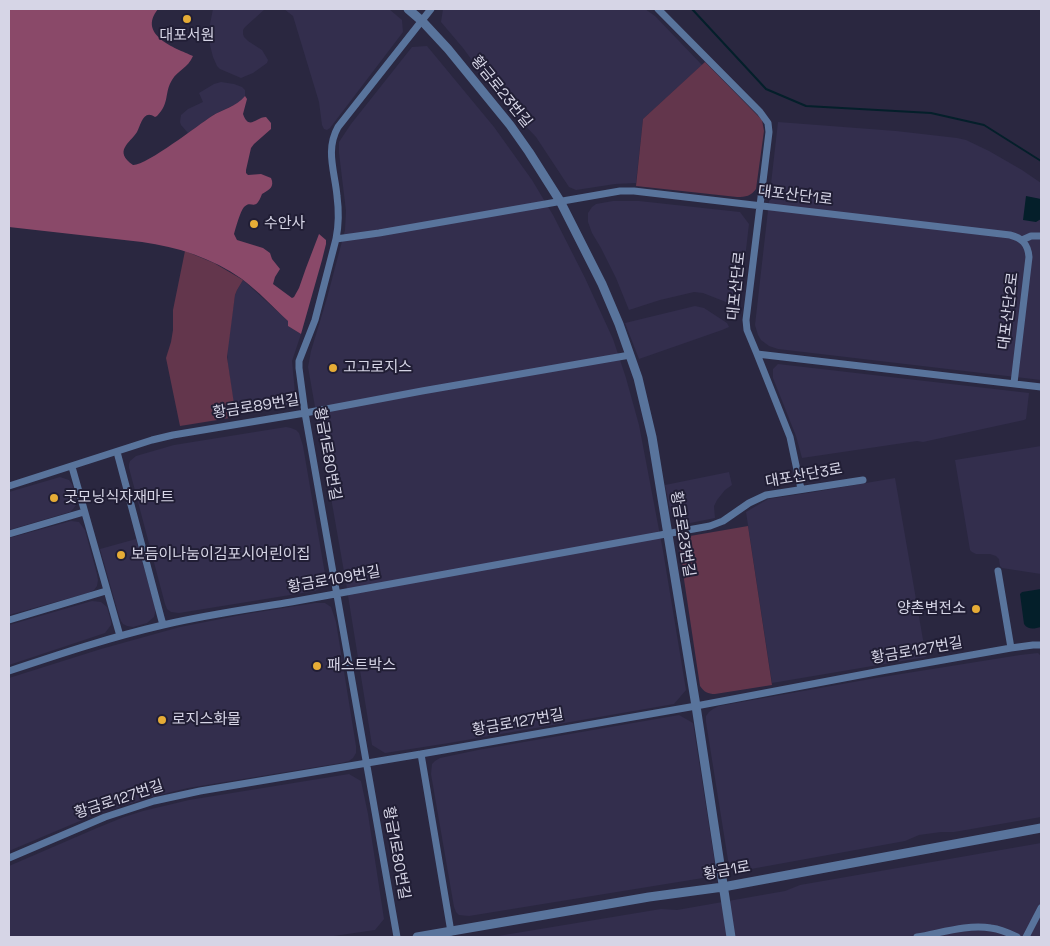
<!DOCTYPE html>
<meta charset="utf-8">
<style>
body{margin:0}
#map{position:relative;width:1050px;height:946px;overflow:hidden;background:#2a2740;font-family:"Space Grotesk",sans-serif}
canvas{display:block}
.frame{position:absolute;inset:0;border:10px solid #d6d5e6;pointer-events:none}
</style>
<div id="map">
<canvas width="1050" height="946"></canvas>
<div class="frame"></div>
</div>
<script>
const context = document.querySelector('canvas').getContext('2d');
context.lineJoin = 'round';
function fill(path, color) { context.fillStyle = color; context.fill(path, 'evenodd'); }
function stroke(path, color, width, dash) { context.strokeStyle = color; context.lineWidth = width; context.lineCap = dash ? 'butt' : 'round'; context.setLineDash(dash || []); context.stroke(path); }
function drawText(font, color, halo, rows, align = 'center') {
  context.font = font + ' "Space Grotesk","Noto Sans KR",sans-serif'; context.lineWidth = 4; context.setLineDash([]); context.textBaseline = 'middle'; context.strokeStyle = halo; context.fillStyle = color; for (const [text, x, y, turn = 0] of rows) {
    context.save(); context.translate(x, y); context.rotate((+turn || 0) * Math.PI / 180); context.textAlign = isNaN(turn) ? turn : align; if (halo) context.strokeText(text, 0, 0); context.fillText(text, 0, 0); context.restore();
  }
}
fill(new Path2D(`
 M213,9H265L245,27L243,30V34L244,37L248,41L262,50L268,60L267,63L253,73L241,78L220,69L217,66L213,57L210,45V24Z
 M284,9H389L402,20L403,32L330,128L327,130L324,129L322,125L319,102L293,16Z
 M443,9H645L655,16L702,65L643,119L636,183L615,184L576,190L569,187L536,137L518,118L480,71L463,48L441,22Z
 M427,46L494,127L532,180L553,215L585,278L613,339L626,378L639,425L663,551L686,690L674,704L449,743L385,753L372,745L346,583L308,367L311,351L327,298L345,230L346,211L339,153V142L351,124L412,47Z
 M221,82L234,84L242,87L245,90V96L240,102L213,115L188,133L181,125L180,122L181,115L188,109L203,102L199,93L214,84Z
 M778,122L896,131L957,138L966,140L989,151L1022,170L1041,183V380L778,349L769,346L761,340L758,335L755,325Z
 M613,201H639L740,212L749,224L739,310L726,302L703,293L694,292L660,300L629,310L616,278L601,248L592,233L588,222V213L592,207L596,204Z
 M243,280L288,321V326L301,334L292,361L295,393L292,401L285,406L235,414L228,365L227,349L235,295L237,290Z
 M695,306L704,308L727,323L729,327L722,330L639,359L625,323Z
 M778,364L1029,393L1026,419L1024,420L923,442L917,441L802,458L796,436L773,378V369Z
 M286,427L291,428L296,430L299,433L303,446L325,574L324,584L322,587L315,591L179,613L171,612L167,609L165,604L129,468V464L130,461L136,456L174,445Z
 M1041,446V574L1002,568L1000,566L999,559L996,556L990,554H976L972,552L970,550L955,460Z
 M729,472L732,485L725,490L717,500L714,506L715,518L685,524L676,522L671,514L665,485Z
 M60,477L69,480L72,484L76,500V505L73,509L70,512L63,514L9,530V492Z
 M895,478L926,657L772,683L746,512L768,499L814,492Z
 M71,521L79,522L85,530L97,574L98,580L97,586L94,590L88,593L9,615V538Z
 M136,539L155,607V613L154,617L147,623L133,627L127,626L123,624L121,621L119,616L100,549Z
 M92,601L101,602L107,607L111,621V625L105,633L9,665V625Z
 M315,603H325L331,607L336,622L356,746V753L353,758L349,761L341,763L188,788L155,796L101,812L9,851V678L101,649L180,627L246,614Z
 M1038,653L1041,656V817L954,832H941L919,835L905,841L740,871L735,870L730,865L728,860L706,722V716L709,712L713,709L719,706L876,678L1020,655Z
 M679,715L693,723L715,864L711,873L708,876L703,878L469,916L459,915L456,912L454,907L431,774L432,764L435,761L440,758L478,750Z
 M349,774L361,781L368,814L384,919L375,930L327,937H9V866L97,828L124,817L143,811L189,800Z
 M1041,843V937H492L661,909L677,910L785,891L800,885Z`), '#332e4d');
fill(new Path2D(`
 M705,62L762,120L764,131L756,189C751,196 746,197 737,197L636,186L643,119Z
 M185,251L214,263L243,280L237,290L235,295L227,357L236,417L180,426L166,358L171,342L173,330V310Z
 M748,526L772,685L715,694C708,694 704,692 700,686L679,546C681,540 684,538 690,536Z`), '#63364c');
fill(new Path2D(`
 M9,9H158C137,35 175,48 193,56C188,68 178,70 172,80C164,93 170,103 157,116L155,117C143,109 141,125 137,132C130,143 113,151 133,165C146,166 198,125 212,116C223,109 236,107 245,96L247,99L243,114C249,131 256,117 266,117L271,123V129L254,144L251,148L246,170V173L248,175L261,174L271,178C275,187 269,190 262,194C255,213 252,199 244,207C240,212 236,227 234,234L237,240L263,248L270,253L272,259L280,269L275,277L273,284L292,298L294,297L299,288L306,268L319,234L326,240V244L322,260L301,334L288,326V321C273,307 258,291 242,279C212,258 178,247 142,242L9,227Z`), '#8a4969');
fill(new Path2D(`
 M1026,196L1041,199V219L1036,222L1023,220Z
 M1041,589V627C1034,629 1028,630 1024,624L1020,594L1022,592Z`), '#041f2a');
stroke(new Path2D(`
 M692,9L766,89L806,106L931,113L984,125L1041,161`), '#041f2a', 2);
stroke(new Path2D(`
 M658,9L760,112L768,123L769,132L746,320L747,330L757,354L1041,387
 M336,239L379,233L620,191H634L1010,235C1022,238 1028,244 1029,257L1014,383
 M1022,240L1031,236H1041
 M757,354L790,437L801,489
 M117,452L163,625
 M72,467L120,636
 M9,486L152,440L173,435L305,413L422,391L630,355
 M9,534L84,512
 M998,571L1011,648
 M9,620L106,591
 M9,671C60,654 111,637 163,625C205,615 248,609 291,602L710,526L723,521L749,503L766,495L863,480
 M421,754L451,932
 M9,858L105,817L154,801L200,791L421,754L696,706L881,671L1011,648L1033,645H1041
 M397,937L305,413L299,368V361L315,320L336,239C339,224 339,211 337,196C335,172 325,150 338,127L431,9
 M917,937C941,933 967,924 991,928C1000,929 1009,933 1017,937
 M1026,937L1041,908`), '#59749c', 7);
stroke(new Path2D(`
 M408,9L422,21L448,49L510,125L529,152L560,201L602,284L619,324L638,378L652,437L696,706L731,937
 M417,937L649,897L723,887L1041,828`), '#59749c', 9);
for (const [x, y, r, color] of [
 [187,19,5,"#e6ac36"],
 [254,224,5,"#e6ac36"],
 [333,368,5,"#e6ac36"],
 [54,498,5,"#e6ac36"],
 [121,555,5,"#e6ac36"],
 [976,609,5,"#e6ac36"],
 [317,666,5,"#e6ac36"],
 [162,720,5,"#e6ac36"]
]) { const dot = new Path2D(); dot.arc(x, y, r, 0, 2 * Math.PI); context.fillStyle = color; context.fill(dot); stroke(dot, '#211e35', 2); }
drawText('15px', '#d6d5e6', '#211e35', [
 ["대포서원",187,36,"center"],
 ["수안사",264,224],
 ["고고로지스",343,368],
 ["굿모닝식자재마트",64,498],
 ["보듬이나눔이김포시어린이집",131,555],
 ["양촌변전소",966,609,"right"],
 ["패스트박스",327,666],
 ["로지스화물",172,720]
], 'left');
drawText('15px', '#d6d5e6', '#211e35', [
 ["황금로23번길",501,92,51],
 ["대포산단1로",795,196,7],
 ["대포산단로",737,286,-84],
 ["대포산단2로",1009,311,-83],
 ["황금로89번길",256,407,-9],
 ["황금1로80번길",327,454,80],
 ["대포산단3로",804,476,-10],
 ["황금로23번길",682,534,81],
 ["황금로109번길",334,580,-10],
 ["황금로127번길",917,651,-10],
 ["황금로127번길",518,723,-10],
 ["황금로127번길",119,800,-18],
 ["황금1로80번길",396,853,80],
 ["황금1로",727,871,-10]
]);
</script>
